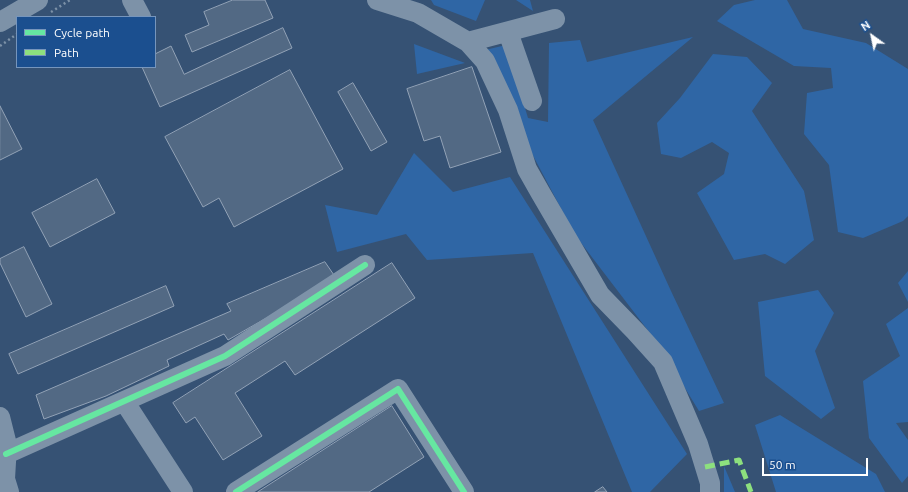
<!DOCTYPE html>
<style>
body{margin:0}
#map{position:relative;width:908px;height:492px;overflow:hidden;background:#365274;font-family:Ubuntu,sans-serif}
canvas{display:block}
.legend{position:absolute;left:16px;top:16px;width:140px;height:52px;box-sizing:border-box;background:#1b4f8f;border:1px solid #7695bc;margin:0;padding:5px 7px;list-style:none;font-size:12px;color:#fff}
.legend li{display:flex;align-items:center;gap:8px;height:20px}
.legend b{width:20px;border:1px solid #7695bc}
.north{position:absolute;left:852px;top:16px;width:40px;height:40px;-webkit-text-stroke:3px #1b4f8f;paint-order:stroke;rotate:327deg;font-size:11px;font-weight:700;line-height:16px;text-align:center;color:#fff}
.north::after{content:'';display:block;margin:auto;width:14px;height:18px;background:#fff;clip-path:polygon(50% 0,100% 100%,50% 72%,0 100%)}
.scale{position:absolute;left:762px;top:458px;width:106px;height:18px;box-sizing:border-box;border:2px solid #fff;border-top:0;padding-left:5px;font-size:12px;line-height:14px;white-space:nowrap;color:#fff;-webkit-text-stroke:3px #1b4f8f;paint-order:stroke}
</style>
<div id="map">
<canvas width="908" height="492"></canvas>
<ul class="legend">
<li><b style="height:5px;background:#66e7a1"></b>Cycle path</li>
<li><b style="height:5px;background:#8de07e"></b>Path</li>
</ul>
<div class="north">N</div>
<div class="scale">50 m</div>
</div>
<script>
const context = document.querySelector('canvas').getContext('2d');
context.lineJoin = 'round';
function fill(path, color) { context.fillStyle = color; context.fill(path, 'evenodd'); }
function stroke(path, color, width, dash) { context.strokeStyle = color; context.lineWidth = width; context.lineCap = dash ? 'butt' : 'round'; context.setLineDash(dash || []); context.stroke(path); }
fill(new Path2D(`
 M431,0H485L476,21L434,5Z
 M516,0H530L533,11Z
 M755,0H787L803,29L866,43L908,69V216L903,221L863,238L838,232L829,165L804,134L807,93L833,88L831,68L794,66L717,21L734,5Z
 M693,37L593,120L671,291L724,403L699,411L656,341L575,235L520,131L485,50L506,45L528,118L548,122L549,43L580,40L587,62Z
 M414,44L465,63L417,74Z
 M713,54L747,57L772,83L752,111L804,191L814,240L785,264L765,254L734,260L697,193L724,174L729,153L712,142L681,158L661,154L657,123L680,98Z
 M414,153L453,192L510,177L687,454L650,492H632L533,253L427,260L406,234L337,252L325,205L377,215Z
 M908,271V302L898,283Z
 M818,290L834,313L815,351L835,408L821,419L765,376L758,302Z
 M908,308V422L896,423L908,440V476L902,483L869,438L863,381L900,356L886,324Z
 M780,415L876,474L885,492H776L755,425Z
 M724,466L735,492H724Z`), '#2f66a5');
const building = new Path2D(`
 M233,0H265L273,18L192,52L185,35L209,25L204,12Z
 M283,28L292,48L160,107L142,67H155V54L171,46L184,74Z
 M472,67L501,152L450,168L440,136L424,141L407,89Z
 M290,70L343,169L234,227L219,198L203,207L165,137Z
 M353,83L387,142L371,151L338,92Z
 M0,106L22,149L0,160Z
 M97,179L115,213L50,247L32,213Z
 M24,247L52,304L26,317L0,263V259Z
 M325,262L336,278L228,340L224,334L167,360L169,366L106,396L44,419L36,395L231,311L227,304Z
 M392,263L415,298L295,375L285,361L235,393L262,436L223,460L195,417L186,423L173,403Z
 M166,286L174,306L18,374L9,354Z
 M392,406L424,457L369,492H258Z
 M603,487L607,492H595Z`);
fill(building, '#526984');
stroke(building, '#92a2b6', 1);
stroke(new Path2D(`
 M51,12L70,0
 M0,46L17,34`), '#7d92a8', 2.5, [2, 3]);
stroke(new Path2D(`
 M132,0L141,17
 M377,0L418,13L468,42L485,61L508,110L527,169L540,192L600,295L635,331L663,362L698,444L710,483V492
 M0,22L38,0
 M508,32L532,101
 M468,42L555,19
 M124,401L183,492
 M0,417L7,445L5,479L9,492
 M6,454L225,356L365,265
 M236,492L398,389L464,492`), '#7d92a8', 20);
stroke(new Path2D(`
 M705,467L739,460L751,492`), '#8de07e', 5, [10, 5]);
stroke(new Path2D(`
 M6,454L225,356L365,265
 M236,492L398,389L464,492`), '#66e7a1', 6);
</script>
